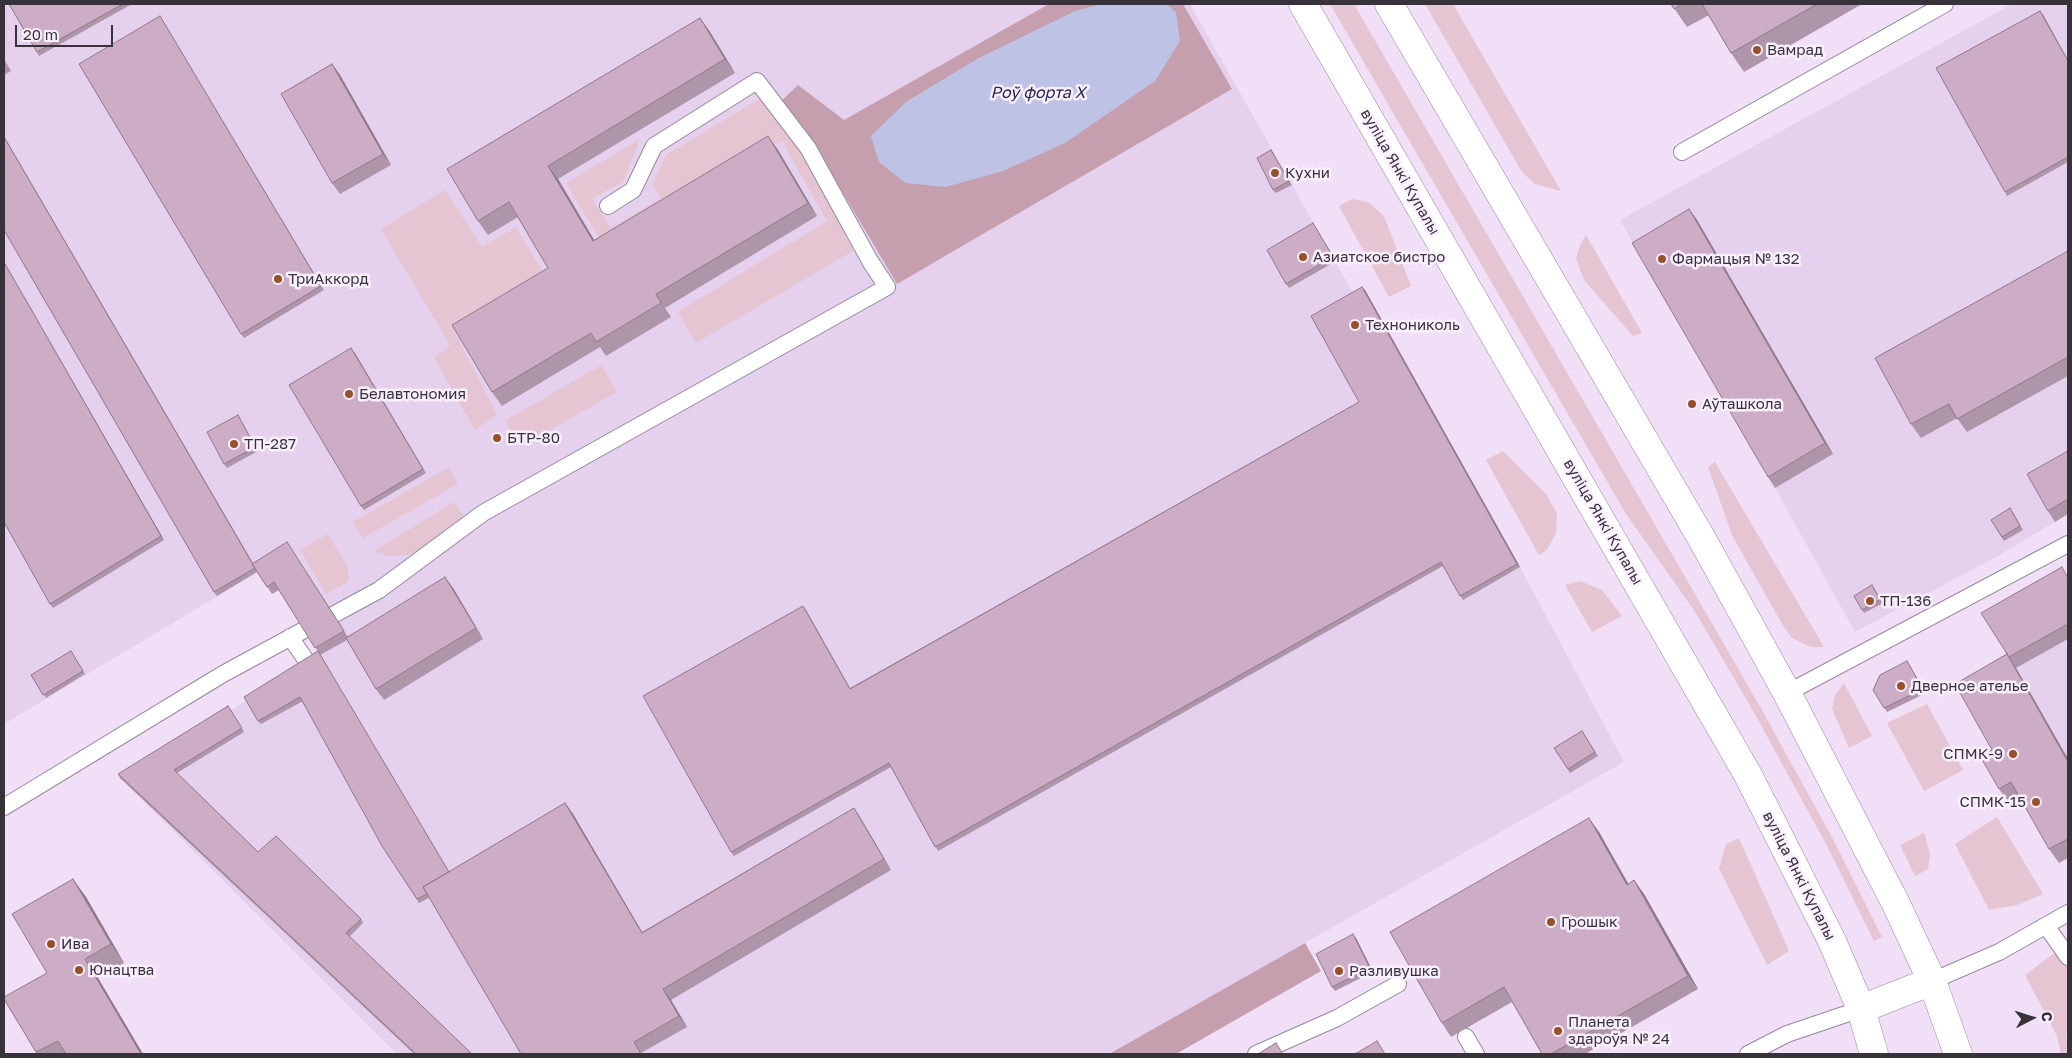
<!DOCTYPE html>
<html>
<head>
<meta charset="utf-8">
<style>
  body { margin:0 }
  #map { position:relative; width:2072px; height:1058px; overflow:hidden; background:#f0dff7; font-family:"Golos Text",sans-serif }
  canvas { display:block }
  .frame { position:absolute; inset:0; border:5px solid #38323b; pointer-events:none }
  .north { position:absolute; left:2007px; top:993px; width:50px; height:50px; -webkit-text-stroke:4px #f9effe; paint-order:stroke; rotate:85deg; font-size:14px; font-weight:700; line-height:20px; text-align:center; color:#38323b }
  .north::after { content:''; display:block; margin:auto; width:18px; height:22px; background:#38323b; clip-path:polygon(50% 0,100% 100%,50% 72%,0 100%) }
  .scale { position:absolute; left:15px; top:25px; width:98px; height:22px; box-sizing:border-box; border:2px solid #38323b; border-top:0; padding-left:6px; font-size:15px; line-height:18px; white-space:nowrap; color:#38323b; -webkit-text-stroke:4px #f9effe; paint-order:stroke }
</style>
</head>
<body>
<div id="map">
<canvas width="2072" height="1058"></canvas>
<div class="frame"></div>
<div class="north">С</div>
<div class="scale">20 m</div>
</div>
<script>
const context = document.querySelector('canvas').getContext('2d');
context.lineJoin = 'round';
function paint(path, color) {
  context.fillStyle = color;
  context.fill(path, 'evenodd');
}
function shape(rows) {
  const path = new Path2D();
  for (const r of rows) {
    path.moveTo(r[0], r[1]);
    for (let i = 2; i < r.length; i += 2) path.lineTo(r[i], r[i + 1]);
  }
  return path;
}
function trace(path, color, width, dash) {
  context.strokeStyle = color;
  context.lineWidth = width;
  context.lineCap = dash ? 'butt' : 'round';
  context.setLineDash(dash || []);
  context.stroke(path);
}
function label(font, color, halo, rows, align = 'center') {
  context.font = font + ' "Golos Text",sans-serif';
  context.lineWidth = 5;
  context.setLineDash([]);
  context.textBaseline = 'middle';
  context.strokeStyle = halo;
  context.fillStyle = color;
  for (const [text, x, y, turn = 0] of rows) {
    context.save();
    context.translate(x, y);
    context.rotate((+turn || 0) * Math.PI / 180);
    context.textAlign = isNaN(turn) ? turn : align;
    if (halo) context.strokeText(text, 0, 0);
    context.fillText(text, 0, 0);
    context.restore();
  }
}
paint(shape([
  [4,4,1190,4,1348,284,1520,567,1624,762,1109,1054,397,1054,120,778,320,655,279,590,272,594,258,572,4,724],
  [2012,4,2068,4,2068,514,1996,557,1855,632,1775,488,1620,220],
  [2068,579,2068,759,2016,668]
]), '#e5d1ee');
paint(shape([
  [1330,4,1354,4,1762,710,1834,841,1882,937,1874,941,1826,844,1752,709,1694,610,1626,514],
  [1425,4,1453,4,1561,191,1535,184,1522,172],
  [761,98,805,152,853,251,696,343,678,312,827,221,782,141,605,248,566,183,640,139,624,181,592,199,611,228,661,198,653,184,666,155],
  [445,190,482,247,516,227,547,279,455,333,497,415,475,430,434,358,450,345,381,229],
  [1352,199,1368,202,1384,216,1411,286,1389,297,1339,206],
  [1586,235,1642,333,1633,336,1584,280,1576,259,1580,245],
  [601,365,617,392,520,447,505,421],
  [1503,451,1546,494,1557,514,1556,533,1547,550,1539,555,1486,460],
  [1715,462,1824,647,1811,647,1792,638,1782,624,1732,535,1708,467],
  [449,467,458,484,363,538,353,522],
  [454,502,465,518,420,551,407,555,388,556,374,551],
  [328,534,348,568,349,581,326,594,300,550],
  [1580,581,1602,590,1622,616,1592,632,1565,585],
  [1844,683,1872,736,1849,748,1832,709,1835,695],
  [1927,704,1963,770,1924,791,1887,723],
  [1997,817,2043,894,2017,905,1989,910,1955,844],
  [1924,833,1930,853,1928,869,1915,876,1900,845],
  [1739,838,1789,951,1767,965,1719,868,1726,844],
  [2068,943,2068,1033,2066,1035,2068,1054,2061,1054,2057,1036,2025,975]
]), '#e4c5d1');
paint(shape([
  [1049,4,1102,4,1073,12,1176,13,1166,4,1183,4,1232,89,897,284,811,139,782,100,798,85,844,120],
  [1305,943,1321,971,1176,1054,1109,1054]
]), '#c59fae');
paint(shape([
  [1102,4,1166,4,1176,12,1180,41,1155,81,1065,143,1003,171,946,187,905,183,879,162,871,136,906,102,977,59,1073,12]
]), '#bec3e5');
const lane = shape([
  [1682,152,1945,4],
  [333,615,379,590,483,513,887,287,870,261,808,148,757,81,654,146,633,190,608,206],
  [290,637,308,663],
  [1787,693,2068,544],
  [4,807,223,674,304,630],
  [2047,927,2068,957],
  [1932,981,1999,952,2068,913],
  [1466,1037,1476,1054],
  [1256,1054,1337,1018,1398,984],
  [1748,1054,1787,1034,1861,1009]
]);
const primary = shape([
  [1303,4,1748,775,1832,941,1861,1009,1874,1054],
  [1389,4,1702,539,1787,693,1896,904,1932,981,1958,1054],
  [1861,1009,1932,981]
]);
trace(lane, '#97879d', 18);
trace(primary, '#97879d', 29);
trace(lane, '#fff', 16);
trace(primary, '#fff', 28);
paint(shape([
  [9,4,132,4,39,56],
  [1671,4,1862,4,1744,72,1731,53,1709,15,1687,27],
  [2043,14,2068,60,2068,162,2007,196,2005,192],
  [160,16,324,290,244,338,241,334],
  [700,18,710,32,735,73,558,179,594,240,778,150,817,216,665,308,671,317,606,356,600,347,502,406,492,392,548,268,518,217,488,235,478,221],
  [4,59,11,71,4,75],
  [332,64,340,75,391,165,340,194,332,183],
  [4,136,253,563,287,542,348,637,453,588,483,639,384,700,376,689,347,640,320,655,449,872,565,803,573,814,642,932,854,808,861,819,891,870,671,1000,687,1027,641,1053,429,898,419,903,382,846,303,701,261,724,258,721,318,651,279,590,272,594,257,572,217,596,214,592,4,230],
  [1271,150,1292,185,1276,193,1273,190],
  [1689,209,1697,220,1833,454,1775,488,1768,477],
  [1313,223,1336,261,1289,288,1286,284],
  [2068,251,2068,376,1967,432,1957,418,1921,438,1911,424],
  [4,262,164,540,53,608,50,604],
  [1365,290,1520,567,1463,600,1443,566,938,851,891,767,734,856,731,852,803,606,850,688,1359,402],
  [354,351,426,473,364,510,361,506],
  [238,415,258,451,227,468,224,464],
  [2068,451,2068,514,2055,522,2048,511],
  [2013,512,2023,530,2004,541,1991,520],
  [2068,576,2068,639,2016,668,2068,759,2068,858,2059,863,2049,849,2019,796,2009,802,1999,789,1992,750,2009,657],
  [1872,585,1883,603,1864,613,1862,610],
  [71,651,85,674,46,698,31,675],
  [1907,661,1926,693,1887,712,1873,690],
  [231,710,244,732,177,773,258,852,361,919,363,923,349,937,472,1054,414,1054,120,778,118,774],
  [1582,731,1598,756,1570,773,1554,748],
  [1599,832,1628,884,1634,880,1644,894,1698,989,1585,1054,1542,1054,1512,1002,1451,1037,1442,1023],
  [73,879,86,897,124,963,98,978,143,1054,37,1054,4,999,47,973],
  [1356,938,1373,972,1335,991,1332,987]
]), '#af95a9');
paint(shape([
  [700,18,710,32,735,73,725,59],
  [332,64,340,75,391,165,383,154],
  [768,136,778,150,817,216,808,203],
  [548,166,558,179,603,255,593,241],
  [1689,209,1697,220,1833,454,1825,443],
  [4,262,164,540,161,536],
  [1362,287,1365,290,1520,567,1517,564],
  [445,577,453,588,483,639,476,628],
  [803,606,806,610,852,692,850,689],
  [2007,654,2016,668,2068,759,2068,762],
  [565,803,573,814,649,944,642,933],
  [854,808,861,819,891,870,884,859],
  [1589,818,1599,832,1637,899,1627,885],
  [73,879,86,897,124,963,111,944],
  [1634,880,1644,894,1698,989,1688,976],
  [1353,934,1356,938,1373,972,1370,968],
  [85,959,98,978,143,1054,141,1054],
  [663,989,671,1000,687,1027,679,1016]
]), '#8f798a');
const building = shape([
  [9,4,123,4,37,52,9,4],
  [1671,4,1683,4,1674,9,1671,4],
  [1702,4,1817,4,1731,53,1702,4],
  [2040,11,2068,61,2068,157,2005,192,1936,68,2040,11],
  [160,16,321,286,241,334,79,64,160,16],
  [700,18,725,59,548,166,593,241,768,136,808,203,656,294,661,303,596,342,591,333,492,392,452,325,548,268,509,202,478,221,447,169,700,18],
  [332,64,383,154,332,183,281,94,332,64],
  [4,137,255,568,214,592,4,230,4,137],
  [1271,150,1289,181,1273,190,1257,158,1271,150],
  [1689,209,1825,443,1768,477,1632,243,1689,209],
  [1313,223,1333,257,1286,284,1267,250,1313,223],
  [2068,251,2068,357,1957,419,1949,404,1911,424,1875,358,2068,251],
  [4,262,161,536,50,604,4,522,4,262],
  [1362,287,1517,564,1460,596,1441,562,935,847,889,763,731,852,643,696,803,606,850,689,1359,402,1311,316,1362,287],
  [351,348,423,469,361,506,289,385,351,348],
  [238,415,255,447,224,464,207,432,238,415],
  [2068,451,2068,499,2048,511,2027,474,2068,451],
  [2010,508,2020,526,2002,537,1991,520,2010,508],
  [287,542,344,631,315,648,274,582,267,587,252,564,287,542],
  [2062,567,2068,578,2068,624,2009,657,1981,613,2062,567],
  [445,577,476,628,376,689,346,638,445,577],
  [1872,585,1880,599,1862,610,1854,596,1872,585],
  [71,651,83,671,43,695,31,675,71,651],
  [318,651,449,872,423,887,427,894,417,899,382,846,300,697,258,721,244,697,318,651],
  [2007,654,2068,762,2068,839,2049,849,2011,782,1999,789,1980,756,1992,750,1955,684,2007,654],
  [1907,661,1923,689,1884,708,1873,690,1880,675,1907,661],
  [228,706,242,728,174,770,258,852,276,836,361,919,346,933,472,1054,416,1054,118,774,228,706],
  [1582,731,1595,752,1568,769,1554,748,1582,731],
  [565,803,642,933,854,808,884,859,663,989,679,1016,634,1042,641,1054,521,1054,423,887,565,803],
  [1589,818,1627,885,1634,880,1688,976,1551,1054,1542,1054,1504,987,1442,1023,1390,932,1589,818],
  [73,879,111,944,85,959,141,1054,66,1054,58,1041,36,1052,4,999,4,997,47,973,12,914,73,879],
  [1353,934,1370,968,1332,987,1316,954,1353,934],
  [1377,1041,1385,1054,1355,1054,1377,1041],
  [1276,1043,1283,1054,1258,1054,1276,1043]
]);
paint(building, '#ccadc5');
trace(building, '#8f798a', 1);
for (const [x, y, r, color] of [
  [1757,50,5,"#97502a"],
  [1275,173,5,"#97502a"],
  [1303,257,5,"#97502a"],
  [1662,259,5,"#97502a"],
  [278,279,5,"#97502a"],
  [1355,325,5,"#97502a"],
  [349,394,5,"#97502a"],
  [1692,404,5,"#97502a"],
  [497,438,5,"#97502a"],
  [234,444,5,"#97502a"],
  [1870,601,5,"#97502a"],
  [1901,686,5,"#97502a"],
  [2013,754,5,"#97502a"],
  [2036,802,5,"#97502a"],
  [1551,922,5,"#97502a"],
  [51,944,5,"#97502a"],
  [79,970,5,"#97502a"],
  [1339,971,5,"#97502a"],
  [1558,1031,5,"#97502a"]
]) {
  const dot = new Path2D();
  dot.arc(x, y, r, 0, 2 * Math.PI);
  context.fillStyle = color;
  context.fill(dot);
  trace(dot, '#f9effe', 2);
}
label('15px', '#38323b', '#f9effe', [
  ["Вамрад",1767,50],
  ["Кухни",1285,173],
  ["Азиатское бистро",1313,257],
  ["Фармацыя № 132",1672,259],
  ["ТриАккорд",288,279],
  ["Технониколь",1365,325],
  ["Белавтономия",359,394],
  ["Аўташкола",1702,404],
  ["БТР-80",507,438],
  ["ТП-287",244,444],
  ["ТП-136",1880,601],
  ["Дверное ателье",1911,686],
  ["СПМК-9",2003,754,"right"],
  ["СПМК-15",2026,802,"right"],
  ["Грошык",1561,922],
  ["Ива",61,944],
  ["Юнацтва",89,970],
  ["Разливушка",1349,971],
  ["Планета",1568,1022],
  ["здароўя № 24",1568,1039]
], 'left');
label('15px', '#38323b', '#f9effe', [
  ["вуліца Янкі Купалы",1400,172,60],
  ["вуліца Янкі Купалы",1603,522,60],
  ["вуліца Янкі Купалы",1799,876,63]
]);
label('italic 16px', '#262753', '#f9effe', [
  ["Роў форта X",1038,93]
]);
</script>
</body>
</html>
